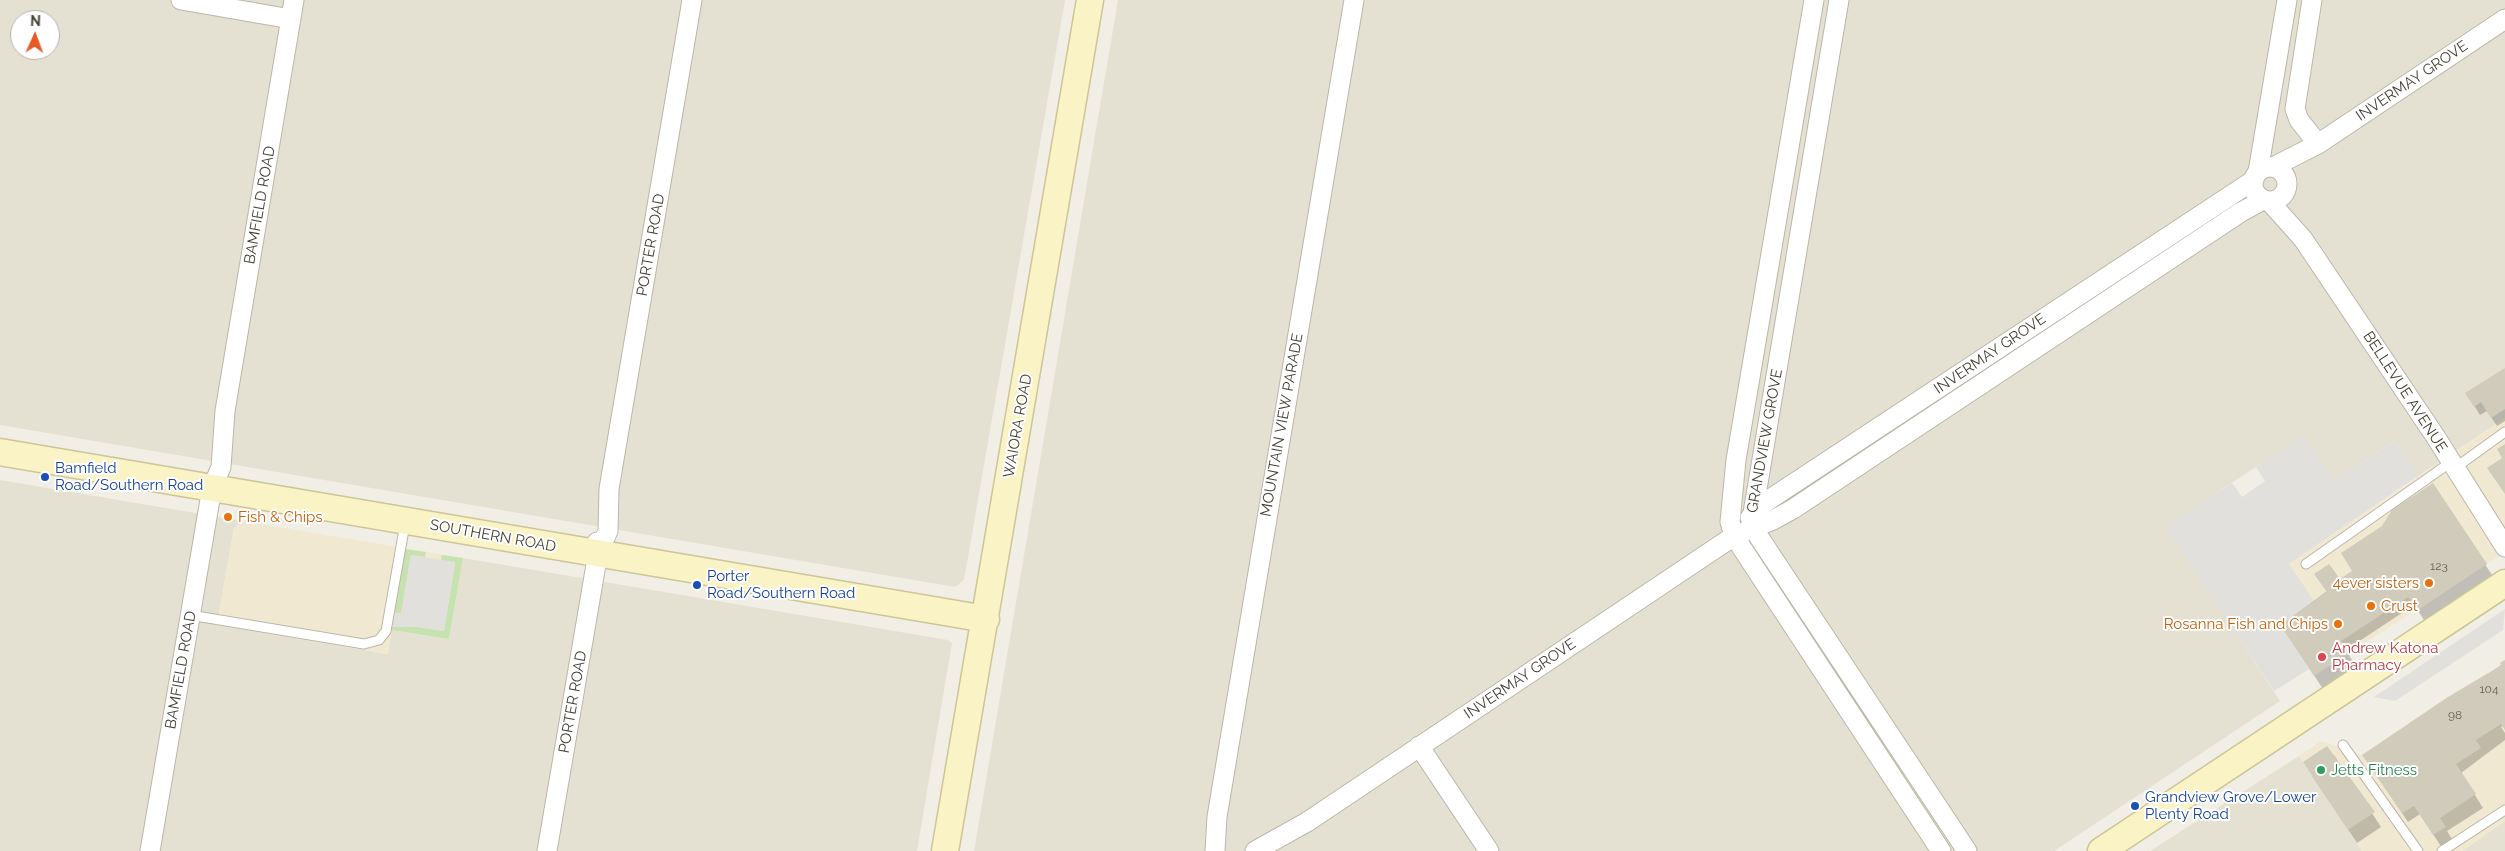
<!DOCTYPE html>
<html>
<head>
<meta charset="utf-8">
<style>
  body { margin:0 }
  #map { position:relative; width:2505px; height:851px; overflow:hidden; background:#f1eee5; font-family:Raleway,sans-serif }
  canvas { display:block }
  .north { position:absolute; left:10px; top:10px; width:50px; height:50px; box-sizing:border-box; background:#fff; border:1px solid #b3b2ae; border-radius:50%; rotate:2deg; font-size:14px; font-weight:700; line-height:20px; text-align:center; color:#423f35 }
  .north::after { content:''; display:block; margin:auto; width:18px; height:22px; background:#e75a25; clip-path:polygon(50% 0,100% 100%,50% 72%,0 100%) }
</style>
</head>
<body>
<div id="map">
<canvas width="2505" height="851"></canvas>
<div class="north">N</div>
</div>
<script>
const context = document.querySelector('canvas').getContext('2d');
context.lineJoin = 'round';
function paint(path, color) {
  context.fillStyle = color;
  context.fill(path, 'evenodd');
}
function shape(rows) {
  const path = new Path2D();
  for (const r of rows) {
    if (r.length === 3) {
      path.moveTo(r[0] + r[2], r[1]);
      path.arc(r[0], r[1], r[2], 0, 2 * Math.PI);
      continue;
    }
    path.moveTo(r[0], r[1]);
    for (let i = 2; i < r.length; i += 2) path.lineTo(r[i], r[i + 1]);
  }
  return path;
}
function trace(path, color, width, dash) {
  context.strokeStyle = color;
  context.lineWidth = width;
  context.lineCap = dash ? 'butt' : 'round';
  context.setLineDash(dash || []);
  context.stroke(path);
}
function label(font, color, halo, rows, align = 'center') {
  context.font = font + ' Raleway,sans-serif';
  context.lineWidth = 4;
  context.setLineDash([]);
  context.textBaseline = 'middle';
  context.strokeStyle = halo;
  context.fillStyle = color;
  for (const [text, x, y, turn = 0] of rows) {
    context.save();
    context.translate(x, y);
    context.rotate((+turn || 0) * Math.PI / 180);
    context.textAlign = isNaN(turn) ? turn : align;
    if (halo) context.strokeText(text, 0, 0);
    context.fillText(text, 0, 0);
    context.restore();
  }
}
paint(shape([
  [0,0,1065,0,964,580,955,587,0,425],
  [20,20,50,20,50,50,20,50],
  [1118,0,2505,0,2505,418,2418,476,2395,441,2333,481,2303,436,2166,526,2280,701,2054,851,974,851],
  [0,480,243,521,234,528,217,625,387,654,391,630,449,639,463,558,948,640,952,643,917,851,0,851],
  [2299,756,2362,851,2150,851],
  [2505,821,2505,851,2462,851]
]), '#e4e1d3');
paint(shape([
  [2505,418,2505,552,2314,676,2280,625,2315,602,2289,564],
  [243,521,463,558,449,639,392,630,388,654,217,625,234,528],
  [2505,660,2505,821,2462,851,2362,851,2299,756,2321,741,2362,755,2448,697,2501,665,2500,663]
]), '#f1e8d1');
paint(shape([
  [405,549,426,552,425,557,411,555,401,614,394,613],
  [442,555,463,558,449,639,391,630,392,627,417,627,444,631,455,563,441,560]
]), '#c6e2b0');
paint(shape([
  [2303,435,2333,481,2395,441,2418,476,2289,564,2315,602,2280,625,2309,669,2274,691,2165,526,2232,483,2242,497,2265,481,2256,467],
  [411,555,455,562,444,631,417,627,392,627,394,613,401,613],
  [2505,609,2503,630,2395,701,2374,697]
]), '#e2e0dc');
paint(shape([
  [2505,370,2505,421,2497,426,2487,411,2480,415,2467,394],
  [2432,484,2494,578,2426,623,2414,605,2346,650,2356,667,2323,689,2281,625,2353,572,2383,527],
  [2505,662,2505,729,2503,726,2501,727,2505,733,2505,740,2461,773,2483,808,2447,831,2453,841,2442,848,2420,814,2408,822,2369,764],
  [2334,755,2381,827,2357,843,2312,776]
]), '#0003');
paint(shape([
  [2505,368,2505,409,2491,418,2481,402,2474,407,2465,393],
  [2505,444,2505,494,2487,468,2502,458,2497,449],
  [2433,483,2487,564,2418,610,2408,597,2341,641,2349,653,2314,676,2280,625,2327,592,2314,574,2329,564,2340,579,2352,571,2341,553,2382,526,2392,510],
  [2505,660,2505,730,2501,724,2476,740,2481,748,2456,764,2476,794,2440,818,2446,827,2433,835,2414,806,2402,813,2362,755,2448,697,2502,665,2500,663],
  [2327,746,2375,812,2348,830,2303,762]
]), '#d1cbbb');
const service = shape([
  [2455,468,2505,432],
  [2306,564,2451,462],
  [190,615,364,644,379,640,386,631,405,524],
  [2343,745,2418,851],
  [2442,851,2505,810]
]);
const minor = shape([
  [181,0,291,19],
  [1814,0,1736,460,1730,522,1734,536,1941,851],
  [1839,0,1751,525,1967,851],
  [2312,0,2295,109,2299,120,2318,144],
  [2270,184,17],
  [2273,167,2318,144,2505,19],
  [2258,172,2287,0],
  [2269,201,2303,239,2437,439,2505,547],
  [1750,518,1761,505,2254,180],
  [598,553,608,531,609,489,692,0],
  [1419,746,1489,851],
  [150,851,212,488,221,467,225,411,294,0],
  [547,851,598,553,597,542],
  [1215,851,1217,817,1354,0],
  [1255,851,1307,822,1734,536,1773,520,1793,509,2241,212,2263,200]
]);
const secondary = shape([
  [0,452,986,619],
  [945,851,1090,0],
  [2101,851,2505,583]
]);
trace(service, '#bbb7a8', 11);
trace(minor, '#bbb7a8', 21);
trace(secondary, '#cdc597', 29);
trace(service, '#fff', 9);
trace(minor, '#fff', 19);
trace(secondary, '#faf3c6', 26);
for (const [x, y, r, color] of [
  [45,477,5,"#1a4fb4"],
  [228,517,5,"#e8710a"],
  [2429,583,5,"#e8710a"],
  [697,585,5,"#1a4fb4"],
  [2371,606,5,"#e8710a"],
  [2338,624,5,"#e8710a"],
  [2322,657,5,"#e0444e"],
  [2321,770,5,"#2e9e5b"],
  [2135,806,5,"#1a4fb4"]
]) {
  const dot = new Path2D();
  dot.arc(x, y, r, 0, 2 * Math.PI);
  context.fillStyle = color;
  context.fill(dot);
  trace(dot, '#fff', 2);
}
label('12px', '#666256', null, [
  ["123",2439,566],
  ["104",2489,689],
  ["98",2455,715]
]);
label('15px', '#423f35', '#fff', [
  ["INVERMAY GROVE",2412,81,-34],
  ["BAMFIELD ROAD",260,205,-80],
  ["PORTER ROAD",651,245,-80],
  ["INVERMAY GROVE",1990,354,-34],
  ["BELLEVUE AVENUE",2405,392,57],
  ["MOUNTAIN VIEW PARADE",1282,425,-80],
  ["WAIORA ROAD",1018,426,-80],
  ["GRANDVIEW GROVE",1765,441,-80],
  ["SOUTHERN ROAD",493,536,10],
  ["BAMFIELD ROAD",181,670,-80],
  ["INVERMAY GROVE",1520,679,-34],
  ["PORTER ROAD",573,702,-80]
]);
label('15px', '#164399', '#fff', [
  ["Bamfield",55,468],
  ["Road/Southern Road",55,485],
  ["Porter",707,576],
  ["Road/Southern Road",707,593],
  ["Grandview Grove/Lower",2145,797],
  ["Plenty Road",2145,814]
], 'left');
label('15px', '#c56008', '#fff', [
  ["Fish & Chips",238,517],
  ["4ever sisters",2419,583,"right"],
  ["Crust",2381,606],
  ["Rosanna Fish and Chips",2328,624,"right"]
], 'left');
label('15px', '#be3a42', '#fff', [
  ["Andrew Katona",2332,648],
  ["Pharmacy",2332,665]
], 'left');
label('15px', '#27864d', '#fff', [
  ["Jetts Fitness",2331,770]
], 'left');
</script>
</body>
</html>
